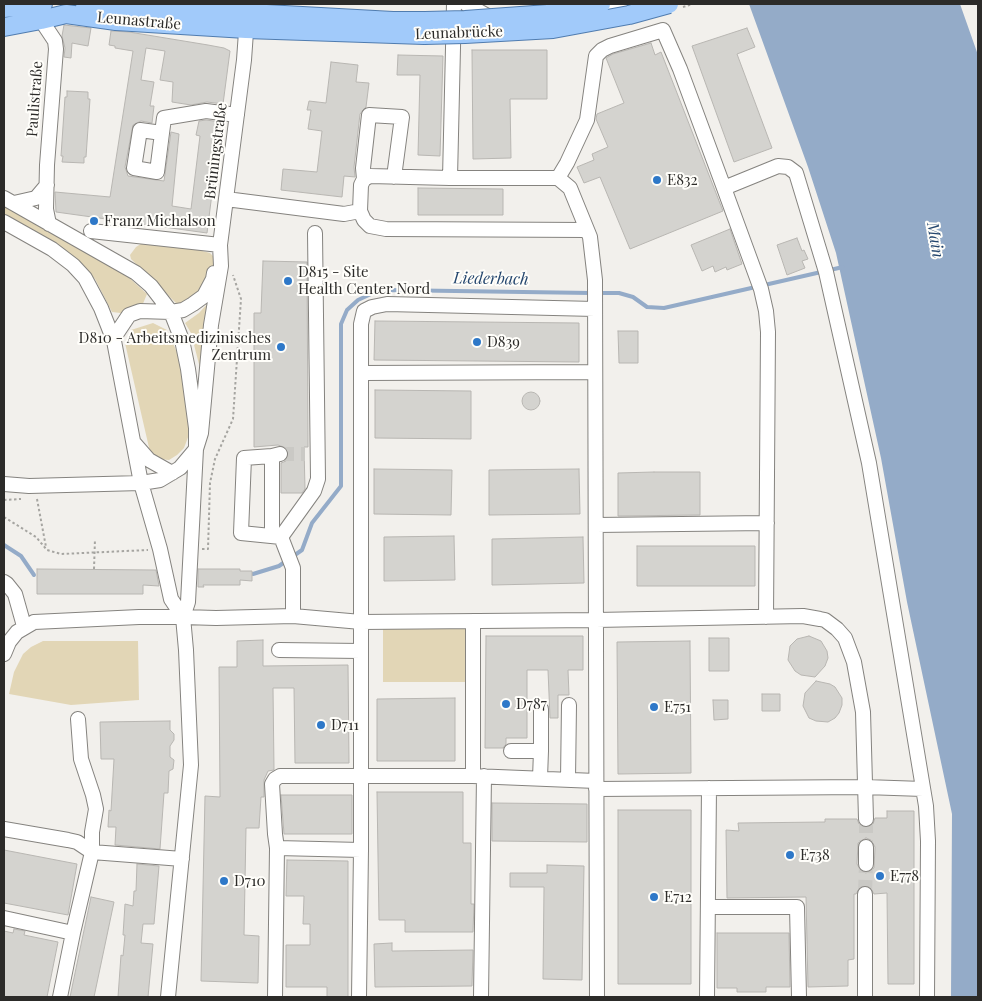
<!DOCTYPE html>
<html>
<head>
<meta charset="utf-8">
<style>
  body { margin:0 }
  #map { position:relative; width:982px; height:1001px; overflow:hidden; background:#f2f0ec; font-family:"Playfair Display",serif }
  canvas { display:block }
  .frame { position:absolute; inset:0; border:5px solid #2c2b29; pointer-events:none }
</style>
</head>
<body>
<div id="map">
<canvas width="982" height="1001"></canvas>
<div class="frame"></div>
</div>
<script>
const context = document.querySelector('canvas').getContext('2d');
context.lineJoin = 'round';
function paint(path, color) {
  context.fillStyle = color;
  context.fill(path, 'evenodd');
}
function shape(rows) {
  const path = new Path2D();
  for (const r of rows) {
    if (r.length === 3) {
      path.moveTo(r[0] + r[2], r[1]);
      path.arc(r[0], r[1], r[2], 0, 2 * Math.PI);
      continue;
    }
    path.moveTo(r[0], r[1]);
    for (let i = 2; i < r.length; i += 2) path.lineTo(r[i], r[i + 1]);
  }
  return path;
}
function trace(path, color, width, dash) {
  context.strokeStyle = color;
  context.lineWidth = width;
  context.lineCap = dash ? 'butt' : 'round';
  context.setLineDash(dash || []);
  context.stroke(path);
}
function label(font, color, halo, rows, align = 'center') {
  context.font = font + ' "Playfair Display",serif';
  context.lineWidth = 4;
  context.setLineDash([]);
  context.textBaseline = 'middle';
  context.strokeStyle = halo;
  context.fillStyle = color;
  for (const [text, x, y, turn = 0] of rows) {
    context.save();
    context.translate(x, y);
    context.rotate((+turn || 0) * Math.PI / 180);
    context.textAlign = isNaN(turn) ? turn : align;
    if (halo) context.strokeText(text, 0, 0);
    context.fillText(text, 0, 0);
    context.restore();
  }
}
paint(shape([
  [4,205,125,274,147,294,142,306,129,314,112,312,95,279,64,249,4,215],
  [144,242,195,249,210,253,215,258,213,272,202,293,192,300,177,304,131,259,130,255,136,247],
  [209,302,202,376,191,333,185,323,199,313],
  [153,323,167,330,180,359,187,405,190,432,184,448,177,455,169,460,158,459,150,452,125,343,131,330],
  [383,626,465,626,465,682,383,682],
  [43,641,138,641,139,700,71,705,9,694,14,672,23,654,31,647]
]), '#e2d6b6');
paint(shape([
  [749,4,960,4,978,55,978,997,951,997,952,814,907,602,881,458,836,253,808,167]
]), '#94abc8');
trace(shape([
  [598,293,619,293,633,297,647,307,664,308,843,267],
  [4,545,21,556,34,575],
  [292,557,302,550,312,523,341,486,341,324,347,310,358,300,371,294,388,290,591,293],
  [253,574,279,566,286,561]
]), '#94abc8', 4);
const building = shape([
  [64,25,91,28,88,46,72,43,71,58,64,57,65,48,62,36,64,25],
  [747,28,755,47,737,54,772,148,734,162,692,46,747,28],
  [111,31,129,32,208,45,224,48,230,51,223,104,207,102,191,105,172,102,173,82,160,80,165,51,146,48,141,80,154,82,150,106,154,106,152,123,141,121,133,125,125,167,128,176,164,181,171,132,179,134,172,206,191,209,200,136,196,135,199,121,206,120,221,122,207,233,56,212,55,192,110,197,133,51,115,48,115,46,109,45,111,31],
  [651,43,655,55,661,52,723,211,630,249,600,177,584,183,577,167,594,160,592,154,608,147,596,119,597,114,624,103,606,58,613,54,651,43],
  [472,50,547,50,547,99,510,99,511,158,473,159,472,50],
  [398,55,443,56,440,156,418,155,420,75,397,75,398,55],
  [331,62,358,65,356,82,369,83,366,107,360,114,354,167,355,177,344,176,342,197,281,190,283,169,317,172,322,131,308,129,311,110,307,110,309,101,326,103,331,62],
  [67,91,88,92,88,99,90,99,86,157,84,157,84,163,62,162,63,156,61,156,65,97,67,97,67,91],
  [418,188,503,189,503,215,418,215,418,188],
  [730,229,742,264,727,270,726,267,715,272,713,266,702,271,691,245,730,229],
  [797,238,802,251,804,250,808,259,802,261,805,268,787,275,777,245,797,238],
  [263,261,307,262,308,447,304,447,305,489,302,493,281,493,281,463,286,461,288,456,286,448,278,445,254,447,254,313,261,313,263,261],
  [375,321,579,323,579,362,374,360,375,321],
  [618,331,638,331,638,363,619,363,618,331],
  [375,390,471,391,471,439,375,438,375,390],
  [531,401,9],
  [374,469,452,470,451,515,374,514,374,469],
  [579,469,580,514,489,515,489,470,579,469],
  [654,472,700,472,700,515,618,516,618,473,654,472],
  [454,536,455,580,384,581,384,537,454,536],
  [583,537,584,583,492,585,492,539,583,537],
  [637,546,755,546,755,586,637,586,637,546],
  [37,569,156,570,159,586,143,585,143,594,37,594,37,569],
  [198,569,240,569,240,571,252,571,252,581,240,580,240,585,203,585,204,587,198,587,198,569],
  [486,636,583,636,583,670,568,670,569,695,558,695,558,718,550,718,548,670,527,670,527,738,506,738,506,744,503,748,485,748,486,636],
  [809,636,821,641,827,651,828,658,825,666,815,677,801,675,795,671,788,660,790,646,797,639,809,636],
  [709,638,729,638,729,671,709,671,709,638],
  [263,640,263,666,348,665,349,763,295,763,294,688,273,688,274,770,268,771,264,780,264,797,261,797,259,828,246,828,244,935,259,936,258,983,201,981,205,796,220,797,219,667,237,667,237,641,263,640],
  [690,641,691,773,618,774,617,642,690,641],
  [816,681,830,684,835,687,842,698,842,705,839,713,835,718,828,722,816,721,809,718,803,706,805,693,816,681],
  [762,694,780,694,780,711,762,711,762,694],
  [455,698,455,761,377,761,377,699,455,698],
  [713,700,728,700,728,719,714,720,713,700],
  [170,721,170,730,174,734,174,740,170,746,170,757,174,760,173,769,169,771,168,793,164,793,160,849,115,845,116,827,108,827,109,810,111,811,114,759,101,759,100,722,170,721],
  [377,792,463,792,463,843,471,843,471,904,474,904,473,932,405,932,405,920,379,920,377,792],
  [281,795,352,795,352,834,284,834,281,795],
  [492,803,587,804,587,842,492,841,492,803],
  [618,810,691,810,691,984,618,984,618,810],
  [887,811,914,811,914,984,888,984,887,893,874,894,870,887,865,885,860,887,856,894,854,894,854,959,848,960,848,986,808,987,806,897,727,898,726,830,739,831,738,823,825,822,825,819,857,819,859,824,867,828,873,824,875,818,887,818,887,811],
  [866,838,871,840,875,847,874,868,866,873,861,871,857,864,858,843,866,838],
  [4,850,77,864,68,915,4,903,4,850],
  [287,860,348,861,348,997,327,997,327,987,286,987,286,945,310,945,310,924,303,924,304,896,286,896,287,860],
  [137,864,159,866,154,924,143,924,141,943,153,944,148,997,118,997,121,955,123,956,125,935,123,935,125,904,133,906,134,891,136,891,137,864],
  [547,865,584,866,582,980,543,979,544,887,510,887,510,873,547,873,547,865],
  [91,897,114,902,94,997,70,997,91,897],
  [14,929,25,931,24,935,58,942,47,997,4,997,4,931,13,933,14,929],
  [717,933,789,933,790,987,766,987,766,992,737,992,737,988,717,988,717,933],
  [392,943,392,951,473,950,472,986,375,987,374,944,392,943]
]);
paint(building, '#d4d3cf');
trace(building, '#b8b6b2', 1);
trace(shape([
  [280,454,305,454],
  [866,819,866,847],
  [865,894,866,864]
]), '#cac9c5', 14, [14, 7]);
const minor = shape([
  [466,4,493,19],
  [591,14,627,4],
  [41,20,55,41,56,49,47,165,46,209,49,224],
  [162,133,140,130,134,168,157,172,162,133,164,118,206,111,237,115],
  [450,178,454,4],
  [558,178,567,163,587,120,596,56,602,50,610,46,663,30,680,69,724,188,761,289,766,311,768,332,766,617],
  [364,179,363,168,369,115,402,117,394,177],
  [724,188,778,166,788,167,796,173,826,272,869,463,926,806,928,841,927,997],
  [4,198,136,273,151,286,171,312,182,340,188,369,196,428,196,449,188,602,183,617,186,650,191,765,168,997],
  [226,199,344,214,360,211,361,185,364,179,370,176,450,178,558,178,570,188,590,237,595,280,597,997],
  [14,203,36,198,47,185],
  [360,211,364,220,370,226,386,229,587,230],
  [4,222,52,249,73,265,85,278,101,308,114,341,141,483,160,549,171,599,183,617],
  [91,231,220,245],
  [113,339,129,315,140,311,171,312,183,310,193,304,204,296,213,279,214,273],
  [362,373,595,372],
  [135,444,149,460,172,473],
  [280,454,272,456,244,458,241,533,281,537],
  [4,484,29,486,141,483,160,480,180,468,196,449,201,433,211,325,221,266,220,245,244,60,248,4],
  [596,525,767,523],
  [272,536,272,456],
  [281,537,314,491,318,479,315,233],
  [281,537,293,568,293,616],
  [4,582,7,584,15,594,24,626],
  [473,621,473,776],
  [279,650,361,651],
  [4,654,9,642,17,632,34,622,139,617,183,617,216,618,293,616,361,622,596,620,803,616,820,619,825,620,837,629,845,638,854,662,863,712,866,819],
  [541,709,541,751],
  [511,751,541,751,540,778],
  [568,779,569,705],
  [596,789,865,787,923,789],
  [4,829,68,840,77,842,92,852,92,832,96,809,93,795,81,759,78,719],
  [277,848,275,834,272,784,275,779,280,776,473,776,596,781],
  [361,850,361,324,364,311,372,307,387,304,595,309],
  [866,864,866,847],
  [708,907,797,907,799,997],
  [4,918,73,933],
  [60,997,73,933,92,852,182,859],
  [275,997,277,848,361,850,359,997],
  [481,997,484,776],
  [707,997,709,788],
  [865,997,865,894]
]);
const major = shape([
  [85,4,393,21,425,21],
  [4,8,43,4],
  [4,27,41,20,66,14,116,21,246,29,424,35]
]);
trace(minor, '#85837f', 16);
trace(major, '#507caf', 20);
trace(shape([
  [37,499,46,547],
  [4,500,21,499],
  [4,517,36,537,47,550,61,554,148,550],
  [202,549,208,549,210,483,215,459,233,419,241,299,233,275],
  [94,569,95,539]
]), '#a6a5a1', 2, [2.5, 2.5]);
trace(minor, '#fff', 14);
trace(major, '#a1cafa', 18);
const majorBridge = shape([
  [425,21,465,20,548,14,601,4],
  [424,35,465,34,553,29,629,15,669,4]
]);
trace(majorBridge, '#507caf', 20, []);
trace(shape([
  [683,7,693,4]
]), '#a6a5a1', 2, [2.5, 2.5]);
trace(majorBridge, '#a1cafa', 18);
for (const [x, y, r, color] of [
  [657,180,5,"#2e78c8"],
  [94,221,5,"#2e78c8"],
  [288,281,5,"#2e78c8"],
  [477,342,5,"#2e78c8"],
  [281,347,5,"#2e78c8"],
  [506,704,5,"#2e78c8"],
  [654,707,5,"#2e78c8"],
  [321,725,5,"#2e78c8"],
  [790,855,5,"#2e78c8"],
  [880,876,5,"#2e78c8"],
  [224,881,5,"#2e78c8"],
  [654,897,5,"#2e78c8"]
]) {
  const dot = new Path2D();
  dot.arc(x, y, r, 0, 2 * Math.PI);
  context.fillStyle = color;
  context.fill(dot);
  trace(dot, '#fffefa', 2);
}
label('15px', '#2c2b29', '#fffefa', [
  ["Leunastraße",139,21,5],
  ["Leunabrücke",459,33,-2],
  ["Paulistraße",35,99,-86],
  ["Brüningstraße",216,151,-83]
]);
label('15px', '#2c2b29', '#fffefa', [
  ["E832",667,180],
  ["Franz Michalson",104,221],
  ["D815 - Site",298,272],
  ["Health Center Nord",298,289],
  ["D810 - Arbeitsmedizinisches",271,338,"right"],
  ["Zentrum",271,355,"right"],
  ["D839",487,342],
  ["D787",516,704],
  ["E751",664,707],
  ["D711",331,725],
  ["E738",800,855],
  ["E778",890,876],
  ["D710",234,881],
  ["E712",664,897]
], 'left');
label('italic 16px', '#24466e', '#fffefa', [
  ["Main",935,240,80],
  ["Liederbach",491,279,1]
]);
</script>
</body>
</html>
